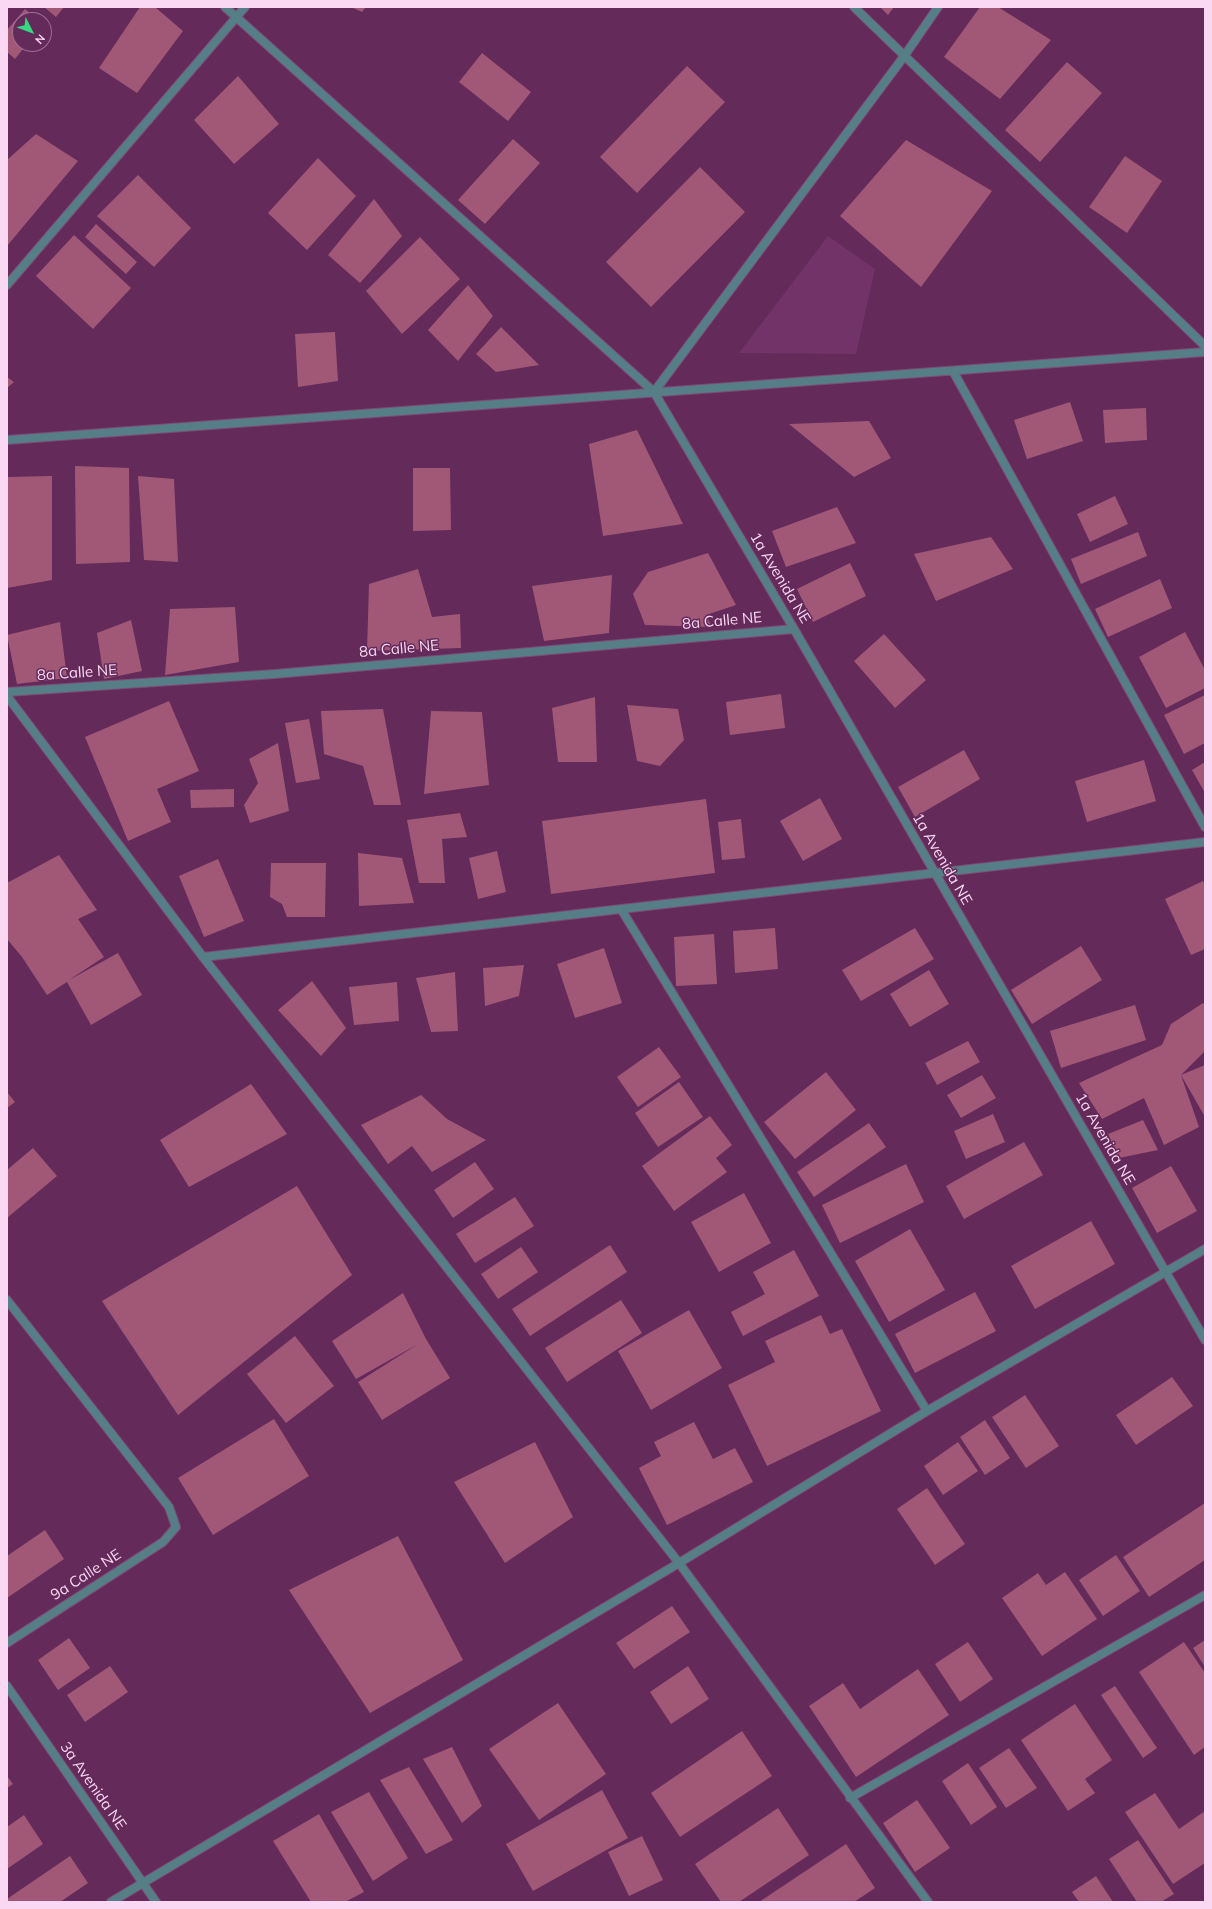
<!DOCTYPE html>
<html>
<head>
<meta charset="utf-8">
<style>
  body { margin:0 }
  #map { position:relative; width:1212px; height:1909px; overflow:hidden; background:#632a5a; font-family:Mulish,sans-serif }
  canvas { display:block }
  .frame { position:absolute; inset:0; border:8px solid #fad7f2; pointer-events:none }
  .north { position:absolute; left:12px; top:12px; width:40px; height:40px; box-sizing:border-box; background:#632a5a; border:1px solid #9f6f97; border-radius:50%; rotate:132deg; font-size:11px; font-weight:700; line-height:16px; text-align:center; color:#fad7f2 }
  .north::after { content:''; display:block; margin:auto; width:14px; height:18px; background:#36d881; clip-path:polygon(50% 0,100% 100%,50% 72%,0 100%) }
</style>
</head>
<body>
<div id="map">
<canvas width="1212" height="1909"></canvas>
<div class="frame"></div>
<div class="north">N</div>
</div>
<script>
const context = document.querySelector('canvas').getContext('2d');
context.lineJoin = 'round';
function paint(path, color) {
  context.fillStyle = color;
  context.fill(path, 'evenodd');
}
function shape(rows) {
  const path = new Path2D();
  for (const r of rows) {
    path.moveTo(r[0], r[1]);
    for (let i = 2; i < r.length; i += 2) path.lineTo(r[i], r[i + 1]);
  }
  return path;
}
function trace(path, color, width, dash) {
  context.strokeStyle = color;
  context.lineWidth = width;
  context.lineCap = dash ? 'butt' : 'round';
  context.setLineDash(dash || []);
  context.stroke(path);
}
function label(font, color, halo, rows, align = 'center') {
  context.font = font + ' Mulish,sans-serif';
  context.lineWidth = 3;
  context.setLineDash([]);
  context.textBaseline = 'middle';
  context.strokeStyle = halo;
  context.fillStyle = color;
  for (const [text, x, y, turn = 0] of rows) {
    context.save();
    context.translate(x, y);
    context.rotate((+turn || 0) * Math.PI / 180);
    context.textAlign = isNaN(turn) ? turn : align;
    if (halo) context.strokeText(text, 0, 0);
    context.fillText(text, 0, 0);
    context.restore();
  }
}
paint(shape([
  [828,236,875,269,856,354,739,353]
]), '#723468');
paint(shape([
  [44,7,64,7,56,17],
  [140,7,155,7,183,31,137,93,99,68],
  [351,7,366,7,362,12],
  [880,7,894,7,888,15],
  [980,7,998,7,1051,40,1000,99,944,57],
  [25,9,38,20,20,20,20,44,27,44,15,59,7,52,7,30],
  [482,53,531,92,508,121,459,82],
  [1067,62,1102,93,1040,162,1005,130],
  [687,66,725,102,637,193,600,157],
  [238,76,279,124,234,164,194,120],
  [36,134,78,161,7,246,7,160],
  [513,139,540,163,485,224,458,200],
  [906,140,992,191,921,287,840,216],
  [1125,156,1162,181,1127,233,1089,207],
  [318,158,356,196,307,250,268,213],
  [700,167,745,212,651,307,606,262],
  [138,175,191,228,154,267,97,216],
  [374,199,402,236,360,283,328,255],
  [96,224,137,262,126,274,85,237],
  [74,235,131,288,93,329,36,276],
  [420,237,460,279,402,334,366,291],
  [468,285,493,316,458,361,428,330],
  [501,327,539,365,496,372,476,354],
  [335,332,338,381,298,387,295,334],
  [7,377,14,382,7,388],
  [1070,402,1083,441,1027,459,1014,420],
  [1146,408,1147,440,1105,443,1103,410],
  [869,421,891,458,854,477,789,424],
  [637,430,683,524,603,536,589,444],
  [75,466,129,468,130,562,76,564],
  [413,468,450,468,451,530,413,531],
  [52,476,52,580,7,588,7,477],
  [138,476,174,479,178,562,144,560],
  [1115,496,1128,524,1090,542,1077,514],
  [837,507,856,543,786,567,772,531],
  [1138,532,1147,556,1081,584,1071,559],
  [991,537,1013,569,936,601,914,554],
  [708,553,736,605,706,615,712,627,645,625,633,594,648,572],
  [850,563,866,596,813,622,797,589],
  [418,569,432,617,460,614,461,648,367,651,369,584],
  [612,575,609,633,544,641,532,586],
  [1160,579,1172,608,1108,637,1095,609],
  [235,607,239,662,165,675,170,609],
  [131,620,142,671,104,679,97,633],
  [60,622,67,678,17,684,7,635],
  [1185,632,1205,670,1205,688,1166,708,1139,657],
  [884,634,926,680,895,708,854,661],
  [781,694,785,728,730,735,726,702],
  [1205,695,1205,743,1184,754,1164,715],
  [595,697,597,762,558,762,552,708],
  [169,701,199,771,157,789,171,822,128,841,85,737],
  [627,705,678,709,684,740,660,766,637,761],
  [383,709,401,805,374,805,363,766,324,754,321,711],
  [431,711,482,712,489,785,424,794],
  [309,719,320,779,296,783,285,723],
  [278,743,289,811,250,823,244,805,258,783,249,759],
  [964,750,980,779,915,817,898,787],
  [1144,760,1156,801,1087,822,1075,781],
  [1205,762,1205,793,1192,770],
  [234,789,234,807,191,808,190,790],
  [820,798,842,839,803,861,780,821],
  [706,799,715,873,551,894,542,821],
  [460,813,467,837,442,839,445,883,419,883,407,820],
  [741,819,745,858,722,860,718,822],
  [497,851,506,892,478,899,469,858],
  [358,853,402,858,414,903,359,906],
  [59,855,97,910,78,919,104,957,69,980,118,953,142,995,91,1025,67,982,47,995,22,957,7,939,7,883],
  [218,859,244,921,204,937,179,876],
  [271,863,326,863,325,917,287,917,282,904,270,897],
  [1203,881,1205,885,1205,949,1191,955,1165,899],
  [775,928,778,969,735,973,733,931],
  [915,928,934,959,861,1001,842,970],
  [714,934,717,984,676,986,674,937],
  [1081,946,1102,980,1032,1024,1011,990],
  [604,948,622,1003,575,1018,557,964],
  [524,965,519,996,485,1006,483,968],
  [929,970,949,1004,910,1027,890,994],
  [455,972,458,1031,431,1032,416,978],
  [312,981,346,1028,321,1056,278,1010],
  [397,982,399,1021,354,1025,349,987],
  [1203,1003,1205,1005,1205,1051,1181,1075,1205,1065,1205,1117,1181,1075,1199,1127,1164,1145,1144,1098,1102,1119,1079,1083,1162,1045,1171,1024],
  [1135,1005,1146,1040,1061,1068,1050,1031],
  [968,1041,980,1062,937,1085,925,1063],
  [659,1047,681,1077,638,1107,617,1077],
  [826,1072,856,1110,795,1159,764,1122],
  [982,1075,996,1098,961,1118,947,1095],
  [679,1082,703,1117,658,1147,635,1113],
  [251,1084,287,1134,189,1187,160,1140],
  [7,1092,15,1102,7,1108],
  [421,1095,447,1119,486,1140,432,1172,412,1146,388,1164,361,1125],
  [993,1114,1005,1142,966,1159,954,1131],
  [710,1116,732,1145,716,1158,727,1172,674,1211,642,1166],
  [1143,1120,1158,1150,1119,1158,1108,1134],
  [869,1123,886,1147,814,1197,797,1172],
  [1024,1142,1043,1175,964,1219,946,1186],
  [33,1148,57,1176,7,1218,7,1170],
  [475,1162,494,1189,453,1218,434,1190],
  [906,1164,924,1202,840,1243,822,1205],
  [1171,1166,1197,1211,1157,1233,1132,1188],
  [297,1186,352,1275,178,1415,102,1301],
  [744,1193,771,1243,719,1272,691,1222],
  [515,1197,534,1226,475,1263,456,1234],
  [1091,1221,1115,1264,1035,1309,1011,1266],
  [910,1229,945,1290,889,1322,855,1261],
  [610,1245,627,1272,530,1336,512,1309],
  [521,1247,538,1272,498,1299,481,1274],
  [794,1250,819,1296,743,1336,731,1312,765,1294,753,1272],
  [975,1292,996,1331,915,1373,895,1334],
  [403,1293,426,1339,450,1378,382,1420,358,1382,418,1344,356,1379,332,1341],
  [621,1300,642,1333,567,1382,545,1348],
  [689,1310,722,1368,651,1410,618,1351],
  [821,1315,830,1334,842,1329,881,1411,767,1466,728,1385,775,1362,765,1341],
  [295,1336,334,1386,286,1423,247,1374],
  [1172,1377,1193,1406,1136,1445,1116,1415],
  [1025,1395,1059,1446,1026,1468,992,1417],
  [274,1419,309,1476,213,1535,178,1478],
  [985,1420,1010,1458,985,1475,960,1437],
  [694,1422,713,1459,735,1448,753,1482,667,1525,639,1468,661,1456,654,1442],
  [535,1442,573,1517,505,1563,454,1482],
  [958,1442,978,1471,943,1495,924,1466],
  [927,1488,965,1544,935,1565,897,1509],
  [1205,1503,1205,1560,1149,1597,1123,1557],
  [45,1530,64,1559,7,1598,7,1556],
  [398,1536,463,1660,370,1713,289,1590],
  [1116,1555,1140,1591,1103,1616,1079,1580],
  [1065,1572,1097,1619,1042,1656,1002,1598,1038,1573,1046,1585],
  [672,1606,690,1632,634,1669,616,1643],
  [69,1638,90,1668,58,1690,38,1660],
  [1205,1640,1205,1667,1193,1648],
  [968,1642,993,1679,960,1702,935,1664],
  [1184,1642,1205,1673,1205,1747,1194,1755,1139,1672],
  [110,1666,128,1692,85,1722,67,1695],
  [688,1666,709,1699,671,1724,650,1692],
  [918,1669,949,1715,856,1777,809,1706,843,1683,860,1709],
  [1115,1686,1157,1748,1143,1758,1101,1695],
  [558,1703,606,1774,539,1820,489,1749],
  [1075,1704,1112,1760,1085,1779,1095,1793,1068,1811,1021,1740],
  [742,1731,772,1776,680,1837,651,1793],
  [452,1747,482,1806,462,1823,423,1759],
  [1009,1748,1037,1788,1006,1808,979,1768],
  [968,1763,997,1807,971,1825,942,1781],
  [409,1767,453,1840,426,1854,380,1780],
  [7,1776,13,1784,7,1788],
  [602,1790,628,1838,533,1891,506,1844],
  [369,1792,408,1858,373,1881,331,1812],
  [1155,1793,1179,1829,1205,1811,1205,1863,1173,1884,1125,1812],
  [917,1800,950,1848,915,1872,883,1823],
  [778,1808,809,1855,739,1902,721,1902,695,1864],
  [319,1814,364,1892,345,1902,311,1902,273,1841],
  [24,1815,43,1844,7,1869,7,1827],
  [642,1836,663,1880,629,1896,608,1852],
  [1138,1840,1174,1894,1161,1902,1137,1902,1109,1859],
  [846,1844,875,1888,854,1902,759,1902],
  [70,1856,88,1883,60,1902,7,1902,7,1899],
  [1096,1876,1113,1902,1079,1902,1072,1892]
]), '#a15877');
const minor = shape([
  [225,7,654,392,794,629,1205,1340],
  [854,7,1205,346],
  [7,285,245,7],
  [953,371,1205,827],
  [654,392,905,55,938,7],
  [7,440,1205,352],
  [7,692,275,674,794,629],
  [7,696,203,957,679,1563,928,1902],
  [621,909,927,1411],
  [203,957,1205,842],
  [7,1300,169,1507,176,1527,163,1542,7,1643],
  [7,1686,156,1902],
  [850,1798,1205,1595],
  [111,1902,679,1563,927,1411,1205,1249]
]);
trace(minor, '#7e4975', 10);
trace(minor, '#567e87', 8);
label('15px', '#fad7f2', '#632a5a', [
  ["1a Avenida NE",780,578,59],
  ["8a Calle NE",722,621,-5],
  ["8a Calle NE",399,649,-5],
  ["8a Calle NE",77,673,-4],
  ["1a Avenida NE",942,859,60],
  ["1a Avenida NE",1105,1139,60],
  ["9a Calle NE",86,1575,-33],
  ["3a Avenida NE",93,1786,55]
]);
</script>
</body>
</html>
